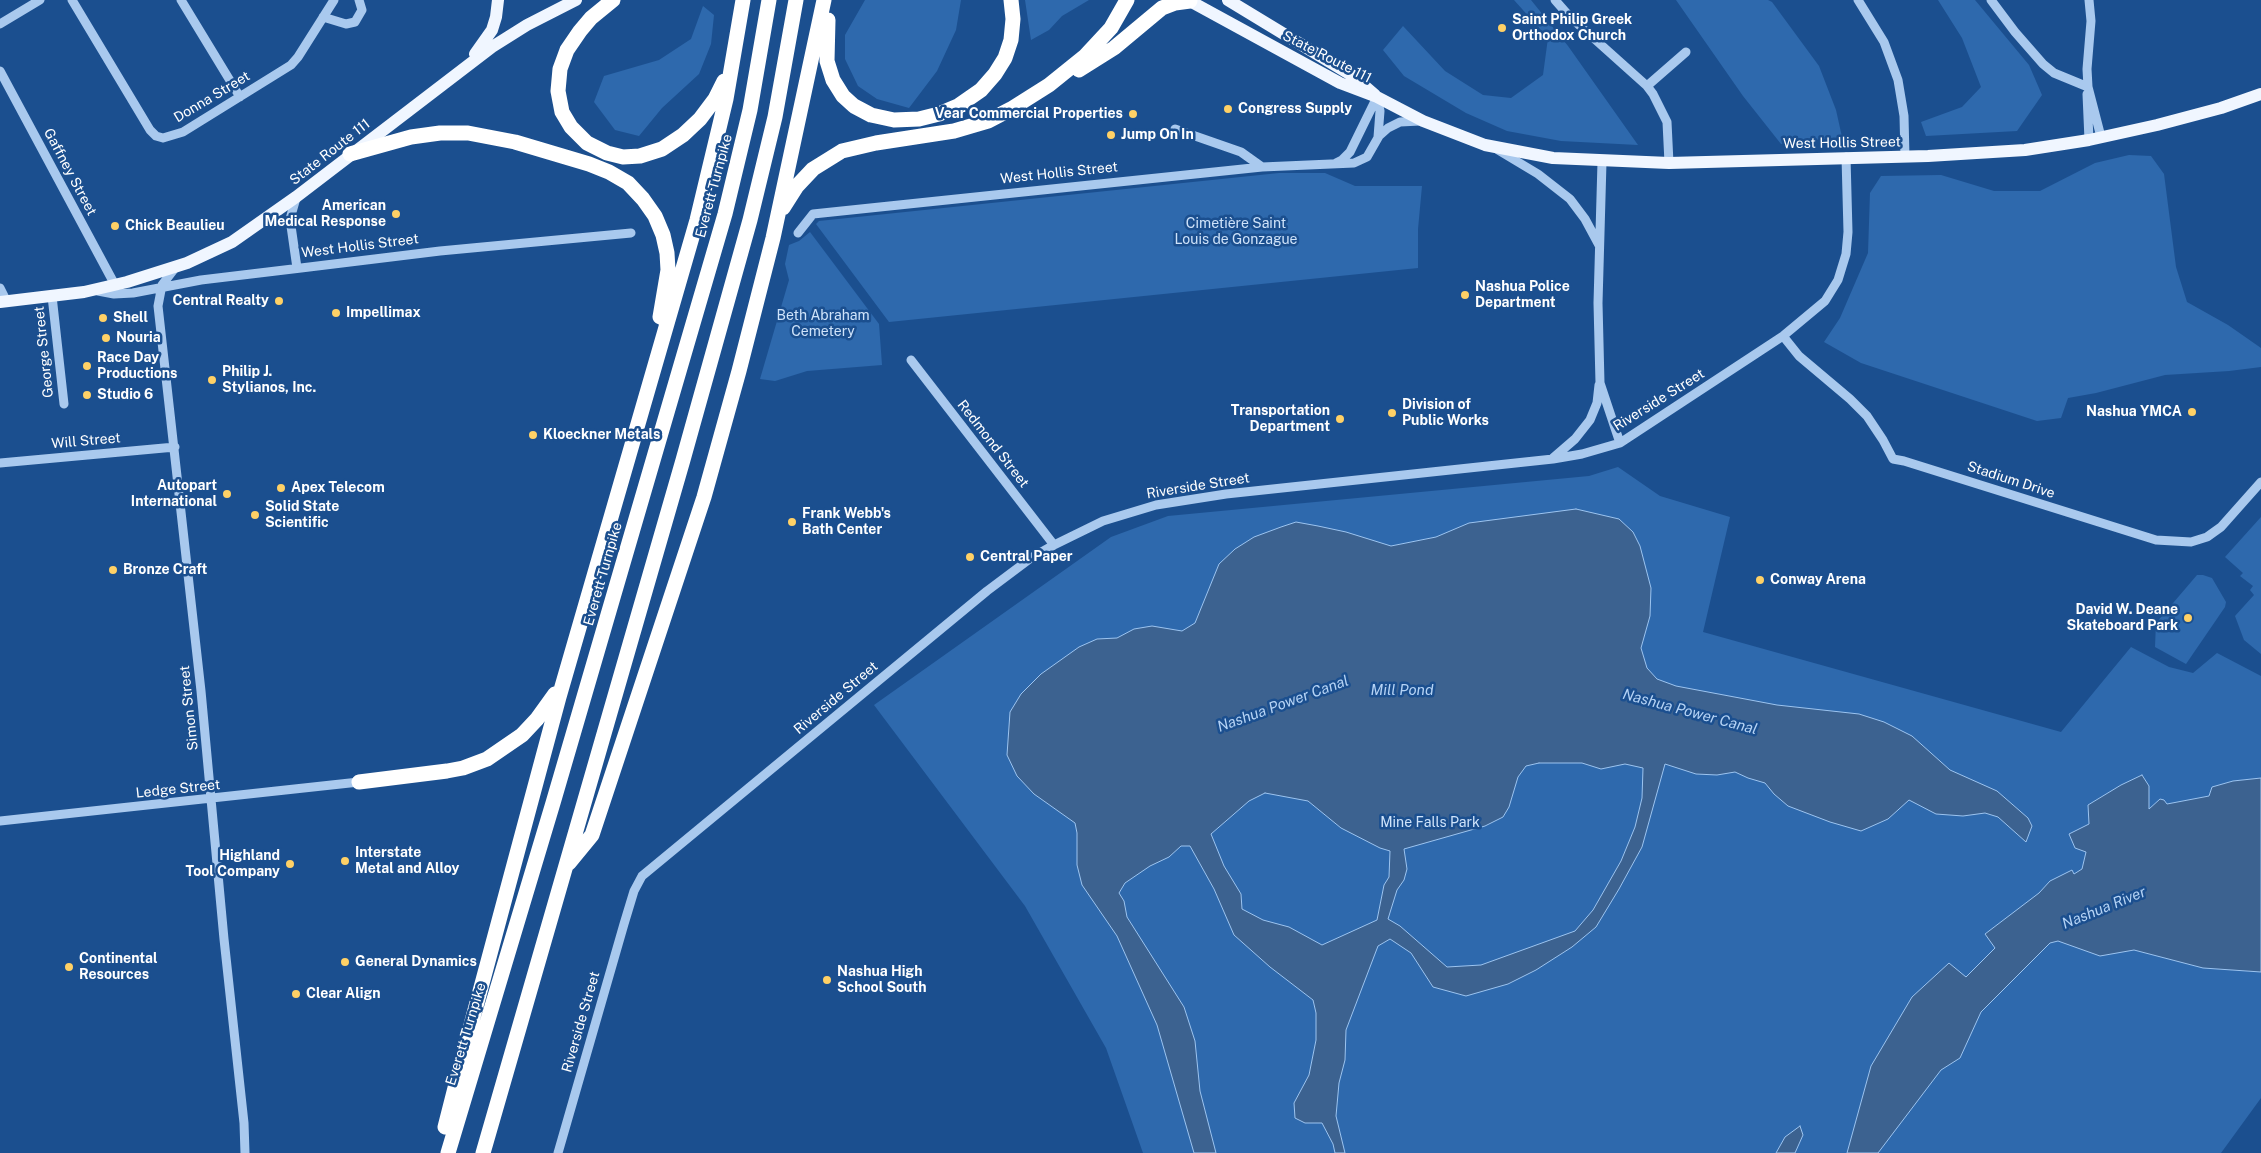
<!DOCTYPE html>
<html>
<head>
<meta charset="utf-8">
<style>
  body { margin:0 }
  canvas { display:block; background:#1b4f8f }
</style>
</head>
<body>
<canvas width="2261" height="1153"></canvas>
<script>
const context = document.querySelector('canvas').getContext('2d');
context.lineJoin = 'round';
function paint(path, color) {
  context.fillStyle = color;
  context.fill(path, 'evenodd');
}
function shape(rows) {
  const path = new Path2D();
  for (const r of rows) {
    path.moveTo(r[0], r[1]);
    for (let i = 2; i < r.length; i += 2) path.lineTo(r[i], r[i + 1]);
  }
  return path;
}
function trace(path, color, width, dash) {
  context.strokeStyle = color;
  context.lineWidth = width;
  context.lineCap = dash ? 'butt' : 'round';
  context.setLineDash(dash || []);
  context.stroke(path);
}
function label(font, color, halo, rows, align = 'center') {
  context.font = font + ' "Public Sans",sans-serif';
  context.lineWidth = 5;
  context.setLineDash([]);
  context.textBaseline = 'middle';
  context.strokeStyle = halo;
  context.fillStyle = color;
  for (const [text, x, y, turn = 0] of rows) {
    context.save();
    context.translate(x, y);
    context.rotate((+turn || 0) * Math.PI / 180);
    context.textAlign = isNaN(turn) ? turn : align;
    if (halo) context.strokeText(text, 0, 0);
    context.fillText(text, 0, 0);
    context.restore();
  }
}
paint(shape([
  [865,0,961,0,956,30,937,71,909,108,877,99,858,86,845,59,845,35],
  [1025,0,1089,0,1062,16,1049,30,1031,40],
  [1514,0,1531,0,1568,46,1638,145,1561,141,1507,131,1466,113,1404,76,1383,50,1403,26,1445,71,1483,95,1511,98,1543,75,1548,38],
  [1676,0,1768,0,1772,2,1819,66,1836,110,1842,137,1781,144,1743,96],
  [1938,0,1975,0,2029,65,2042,95,2017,131,1926,136,1921,122,1962,107,1981,87,1962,38],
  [703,6,714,15,711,44,699,74,662,108,639,136,615,130,594,102,604,76,659,60,691,39],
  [2129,155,2151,156,2164,174,2176,267,2187,302,2228,325,2261,348,2261,367,2229,371,2165,375,2096,393,2068,398,2061,418,2037,421,1861,363,1824,342,1840,318,1868,253,1870,193,1881,176,1941,175,1994,191,2040,191,2095,163],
  [1279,173,1325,173,1355,186,1422,186,1418,229,1418,268,889,322,816,224,819,221],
  [810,232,879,324,882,365,807,371,775,381,760,379,789,280,785,264,789,245,799,241],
  [1618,467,1660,496,1730,517,1703,632,2061,732,2131,647,2169,667,2193,673,2217,653,2261,676,2261,778,2233,781,2212,787,2209,796,2167,804,2160,799,2149,809,2149,786,2142,775,2121,785,2088,805,2134,950,2203,968,2261,972,2261,1098,2221,1153,1143,1153,1106,1048,1025,906,874,705,1111,537,1168,516,1589,476],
  [2261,517,2261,654,2244,640,2235,616,2254,595,2250,590,2253,586,2240,576,2243,573,2225,557],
  [2197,575,2203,575,2212,578,2226,602,2225,607,2186,664,2155,647,2156,623]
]), '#2e69ad');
const water = shape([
  [1576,509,1619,519,1633,532,1640,546,1651,588,1650,616,1641,648,1647,668,1657,679,1676,686,1777,705,1859,714,1884,722,1912,736,1950,770,1997,791,2028,818,2032,826,2026,842,1998,817,1985,813,1963,816,1936,814,1909,800,1888,819,1861,831,1830,822,1788,806,1774,794,1765,783,1748,778,1735,772,1717,775,1696,774,1665,764,1642,847,1619,889,1596,927,1572,947,1536,970,1508,984,1466,996,1433,987,1411,953,1390,939,1378,946,1346,1030,1345,1060,1339,1083,1336,1116,1345,1153,1335,1153,1333,1144,1322,1123,1305,1123,1295,1118,1294,1103,1309,1075,1316,1040,1316,1013,1313,1000,1270,967,1234,935,1214,889,1190,846,1181,846,1169,857,1150,866,1125,883,1119,893,1124,901,1127,917,1184,1007,1195,1041,1200,1091,1216,1153,1194,1153,1157,1025,1117,936,1082,885,1077,865,1077,833,1075,823,1034,794,1017,776,1007,755,1010,712,1021,694,1041,674,1079,647,1097,639,1117,638,1134,629,1152,626,1182,631,1195,623,1219,564,1235,549,1254,537,1281,527,1296,522,1318,526,1346,532,1391,546,1436,537,1469,523,1576,509],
  [1539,763,1582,763,1601,769,1625,764,1643,768,1642,798,1635,827,1621,861,1593,910,1575,931,1481,965,1447,967,1400,926,1388,919,1397,890,1404,880,1407,869,1404,849,1485,826,1503,817,1509,807,1518,777,1526,766,1539,763],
  [1265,793,1308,801,1341,828,1380,848,1390,851,1389,877,1384,885,1377,920,1322,945,1289,927,1263,920,1242,909,1241,894,1224,866,1211,834,1249,801,1265,793],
  [2142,775,2149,786,2149,809,2160,799,2164,800,2167,804,2209,796,2212,787,2233,781,2261,778,2261,972,2203,968,2134,950,2100,956,2058,941,2050,943,1981,1012,1960,1058,1941,1070,1878,1153,1847,1153,1871,1066,1912,997,1949,963,1966,977,1995,948,1985,934,2039,893,2050,881,2072,870,2074,874,2082,869,2086,852,2075,848,2069,834,2089,824,2088,805,2121,785,2142,775],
  [1800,1126,1803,1135,1795,1153,1776,1153,1785,1137,1800,1126]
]);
paint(water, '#3c6290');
trace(water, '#9cc4f0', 1);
trace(shape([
  [72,0,150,130,156,136,163,138,183,132,291,65,298,57,334,0],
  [181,0,240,97],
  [1555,0,1570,17,1647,86,1653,94,1667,122,1669,163],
  [1858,0,1884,42,1898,80,1904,116,1905,157],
  [1991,0,2015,32,2043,64,2054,73,2088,87],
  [2089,0,2091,21,2087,69,2088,87,2101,137],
  [323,17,346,24,355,22,362,10,359,0],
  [0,24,40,0],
  [0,71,115,285],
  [1647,86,1686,52],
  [2087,94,2089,140],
  [1377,97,1380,111,1378,137],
  [1175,129,1241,152,1262,167],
  [1498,150,1538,174,1570,199,1585,219,1599,245],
  [1602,162,1598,303,1600,383,1620,443],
  [1336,163,1342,160,1350,152,1377,97],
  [296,198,290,219,297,268],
  [798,233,813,214,1262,167,1354,163,1367,157,1379,136,1388,128,1400,122,1420,121],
  [175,268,162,285,158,306,201,691,224,939,244,1123,245,1153],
  [0,288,7,302],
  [98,291,114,294,133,293,201,280,301,268,440,251,631,233],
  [52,296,64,404],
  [1783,336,1799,356,1850,399,1867,416,1883,440,1893,459,1904,461,2156,540,2191,542,2207,537,2221,527,2261,482],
  [911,360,1054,545],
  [1553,458,1575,439,1590,420,1597,403,1599,385],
  [0,463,175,447],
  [0,821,359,782],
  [558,1153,624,924,634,891,642,876,987,591,1031,558,1054,545,1103,521,1156,505,1226,494,1553,459,1582,454,1620,443,1783,336,1825,301,1838,280,1846,254,1848,232,1846,157]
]), '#a9c9ee', 9);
trace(shape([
  [1188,0,1340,83,1377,97,1423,121,1485,145,1553,158,1669,163,1928,156,2025,150,2089,140,2157,125,2221,108,2261,94],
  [1228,0,1353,76,1375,95],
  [475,54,492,30,496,17,498,0],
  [0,302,84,292,127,282,187,263,232,242,296,197,492,47,527,25,576,0]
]), '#f0f6ff', 12);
trace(shape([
  [613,0,591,18,580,31,567,50,560,69,558,91,562,112,571,127,587,143,607,153,623,157,640,156,662,149,683,135,700,119,715,99,724,81],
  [828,20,827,61,833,80,843,96,854,106,871,115,894,120,919,119,939,114,958,106,981,90,995,74,1005,58,1011,40,1013,19,1011,0],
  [1079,70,1114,48,1162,8,1175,3,1190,1],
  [350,154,411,137,440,133,468,133,515,142,589,164,609,172,628,183,643,199,655,216,663,235,667,253,668,270,660,317],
  [783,208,797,186,813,169,842,151,876,143,954,131,988,121,1011,109,1049,85,1085,56,1111,28,1127,0],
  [359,782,447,771,463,768,487,759,522,735,537,719,555,694],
  [569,863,592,835,704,497,739,371,773,238,824,0],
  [445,1127,472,1021,559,697,697,220,726,99,743,0],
  [448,1153,553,803,725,214,750,110,769,0],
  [483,1153,683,460,750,220,775,117,796,0]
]), '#fff', 15);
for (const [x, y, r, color] of [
  [1502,28,5,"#ffd166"],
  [1228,109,5,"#ffd166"],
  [1133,114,5,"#ffd166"],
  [1111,135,5,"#ffd166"],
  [396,214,5,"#ffd166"],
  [115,226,5,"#ffd166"],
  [1465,295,5,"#ffd166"],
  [279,301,5,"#ffd166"],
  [336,313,5,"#ffd166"],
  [103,318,5,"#ffd166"],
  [106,338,5,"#ffd166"],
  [87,366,5,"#ffd166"],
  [212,380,5,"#ffd166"],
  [87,395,5,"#ffd166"],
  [2192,412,5,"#ffd166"],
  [1392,413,5,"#ffd166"],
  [1340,419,5,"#ffd166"],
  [533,435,5,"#ffd166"],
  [281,488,5,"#ffd166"],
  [227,494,5,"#ffd166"],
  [255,515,5,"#ffd166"],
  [792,522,5,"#ffd166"],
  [970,557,5,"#ffd166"],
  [113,570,5,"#ffd166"],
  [1760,580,5,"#ffd166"],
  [2188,618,5,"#ffd166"],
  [345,861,5,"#ffd166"],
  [290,864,5,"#ffd166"],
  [345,962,5,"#ffd166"],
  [69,967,5,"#ffd166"],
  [827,980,5,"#ffd166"],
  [296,994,5,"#ffd166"]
]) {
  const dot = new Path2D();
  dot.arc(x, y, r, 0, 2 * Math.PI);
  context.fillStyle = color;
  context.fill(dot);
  trace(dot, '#1b4f8f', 2);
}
label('bold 14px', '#fff', '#1b4f8f', [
  ["Saint Philip Greek",1512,20],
  ["Orthodox Church",1512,36],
  ["Congress Supply",1238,109],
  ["Vear Commercial Properties",1123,114,"right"],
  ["Jump On In",1121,135],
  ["American",386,206,"right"],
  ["Medical Response",386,222,"right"],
  ["Chick Beaulieu",125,226],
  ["Nashua Police",1475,287],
  ["Department",1475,303],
  ["Central Realty",269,301,"right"],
  ["Impellimax",346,313],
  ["Shell",113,318],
  ["Nouria",116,338],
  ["Race Day",97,358],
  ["Productions",97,374],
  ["Philip J.",222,372],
  ["Stylianos, Inc.",222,388],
  ["Studio 6",97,395],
  ["Division of",1402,405],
  ["Public Works",1402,421],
  ["Transportation",1330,411,"right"],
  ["Department",1330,427,"right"],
  ["Nashua YMCA",2182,412,"right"],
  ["Kloeckner Metals",543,435],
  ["Autopart",217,486,"right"],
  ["International",217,502,"right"],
  ["Apex Telecom",291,488],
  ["Solid State",265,507],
  ["Scientific",265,523],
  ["Frank Webb's",802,514],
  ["Bath Center",802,530],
  ["Central Paper",980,557],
  ["Bronze Craft",123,570],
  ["Conway Arena",1770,580],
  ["David W. Deane",2178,610,"right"],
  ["Skateboard Park",2178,626,"right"],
  ["Interstate",355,853],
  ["Metal and Alloy",355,869],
  ["Highland",280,856,"right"],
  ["Tool Company",280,872,"right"],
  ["Continental",79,959],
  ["Resources",79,975],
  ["General Dynamics",355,962],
  ["Nashua High",837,972],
  ["School South",837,988],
  ["Clear Align",306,994]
], 'left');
label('14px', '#fff', '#1b4f8f', [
  ["State Route 111",1327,57,27],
  ["Donna Street",212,97,-31],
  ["West Hollis Street",1842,143,-1],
  ["State Route 111",330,152,-38],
  ["Gaffney Street",70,172,62],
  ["West Hollis Street",1059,173,-6],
  ["Everett Turnpike",714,186,-75],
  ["West Hollis Street",360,246,-7],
  ["George Street",44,352,-96],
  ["Riverside Street",1659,400,-32],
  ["Will Street",86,441,-5],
  ["Redmond Street",993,444,52],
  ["Stadium Drive",2011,480,18],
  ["Riverside Street",1198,486,-9],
  ["Everett Turnpike",603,574,-74],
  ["Riverside Street",836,698,-40],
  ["Simon Street",189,708,-96],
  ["Ledge Street",178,789,-6],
  ["Riverside Street",581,1022,-74],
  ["Everett Turnpike",466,1034,-73]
]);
label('14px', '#cfe3fa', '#1b4f8f', [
  ["Cimetière Saint",1236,224],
  ["Louis de Gonzague",1236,240],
  ["Beth Abraham",823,316],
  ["Cemetery",823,332],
  ["Mine Falls Park",1430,823]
]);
label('italic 15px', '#b5d3f5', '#1b4f8f', [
  ["Mill Pond",1402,690],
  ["Nashua Power Canal",1283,704,-20],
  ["Nashua Power Canal",1690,712,15],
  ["Nashua River",2104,908,-22]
]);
</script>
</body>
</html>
